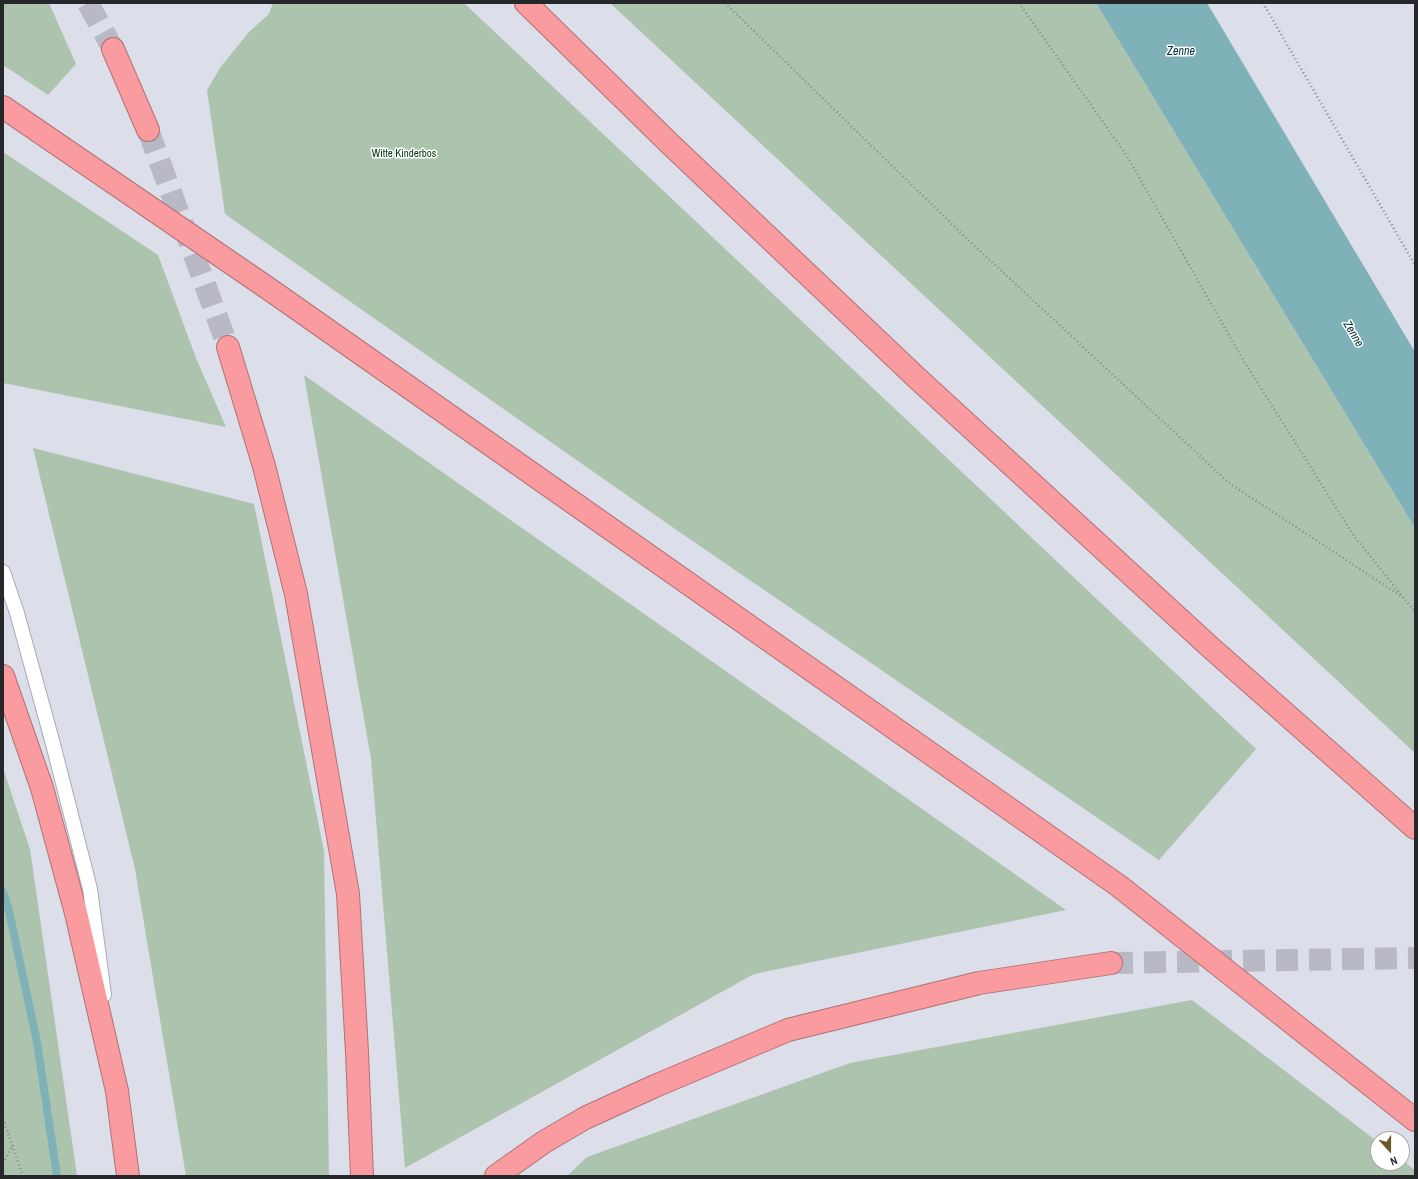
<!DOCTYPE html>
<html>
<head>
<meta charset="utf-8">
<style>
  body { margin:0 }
  #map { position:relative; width:1418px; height:1179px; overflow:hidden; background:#dcdeea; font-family:"Archivo Narrow",sans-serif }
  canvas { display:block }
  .frame { position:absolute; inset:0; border:4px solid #26272b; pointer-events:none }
  .north { position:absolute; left:1370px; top:1131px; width:40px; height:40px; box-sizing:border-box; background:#fff; border:1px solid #a8a9aa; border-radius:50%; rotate:159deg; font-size:11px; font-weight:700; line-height:16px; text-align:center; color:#26272b }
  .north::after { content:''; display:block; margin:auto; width:14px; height:18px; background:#6a5b29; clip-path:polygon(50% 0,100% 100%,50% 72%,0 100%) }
</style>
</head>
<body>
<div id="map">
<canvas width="1418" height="1179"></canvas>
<div class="frame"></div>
<div class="north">N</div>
</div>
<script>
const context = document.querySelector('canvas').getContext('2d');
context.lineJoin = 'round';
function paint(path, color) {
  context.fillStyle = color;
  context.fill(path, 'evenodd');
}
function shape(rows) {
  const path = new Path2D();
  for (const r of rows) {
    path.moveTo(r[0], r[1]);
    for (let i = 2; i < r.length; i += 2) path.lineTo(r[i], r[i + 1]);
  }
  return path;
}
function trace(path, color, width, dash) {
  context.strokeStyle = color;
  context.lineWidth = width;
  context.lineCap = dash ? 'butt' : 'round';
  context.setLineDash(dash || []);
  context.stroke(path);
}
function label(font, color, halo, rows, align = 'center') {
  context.font = font + ' "Archivo Narrow",sans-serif';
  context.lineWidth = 3;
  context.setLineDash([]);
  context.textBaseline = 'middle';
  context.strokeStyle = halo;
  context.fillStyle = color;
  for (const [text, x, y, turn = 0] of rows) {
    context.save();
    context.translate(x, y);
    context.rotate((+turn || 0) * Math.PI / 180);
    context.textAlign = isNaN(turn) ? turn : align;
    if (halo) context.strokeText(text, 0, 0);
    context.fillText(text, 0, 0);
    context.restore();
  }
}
paint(shape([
  [3,3,49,3,76,64,48,95,3,65],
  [273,3,464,3,1256,749,1159,860,678,531,225,214,207,90,220,68,248,33,269,14],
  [610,3,1096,3,1415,528,1415,753],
  [3,152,158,255,196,358,226,427,3,383],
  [304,375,1066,910,754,974,405,1168,371,759],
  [33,448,254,504,324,851,329,1176,186,1176,135,869],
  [3,768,30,849,77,1176,3,1176],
  [1192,1000,1378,1142,1378,1163,1402,1163,1402,1160,1415,1170,1415,1176,567,1176,587,1157,850,1063]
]), '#acc3ad');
paint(shape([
  [1096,3,1207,3,1415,352,1415,528]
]), '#7fb1b8');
trace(shape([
  [3,892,9,911,37,1042,57,1176]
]), '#7fb1b8', 8);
trace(shape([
  [88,3,113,49],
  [148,130,228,347],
  [1111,963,1415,958]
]), '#b8b9c4', 22, [22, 11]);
const lane = shape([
  [3,572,17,613,53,744,90,889,104,995]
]);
const highway = shape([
  [526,3,669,143,918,379,1210,647,1415,828],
  [113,49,148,130],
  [3,107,269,289,1119,886,1415,1120],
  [228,347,264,466,296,594,348,894,357,1052,362,1176],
  [3,676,42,788,76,913,117,1091,128,1176],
  [496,1176,544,1142,585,1118,655,1086,788,1030,979,983,1111,963]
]);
trace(lane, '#a9abb7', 16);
trace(highway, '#af7276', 24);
trace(shape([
  [725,3,963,235,1229,483,1404,598],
  [1019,3,1127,156,1242,358,1354,536,1415,612],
  [1263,3,1415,265],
  [3,1119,23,1176],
  [3,1163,13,1145]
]), '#868890', 2.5, [1, 3]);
trace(lane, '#fff', 14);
trace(highway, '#f99b9f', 22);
label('11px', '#04340c', '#fff', [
  ["Witte Kinderbos",404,154]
]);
label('italic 12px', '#003035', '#fff', [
  ["Zenne",1181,52],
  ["Zenne",1353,334,59]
]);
</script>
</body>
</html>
